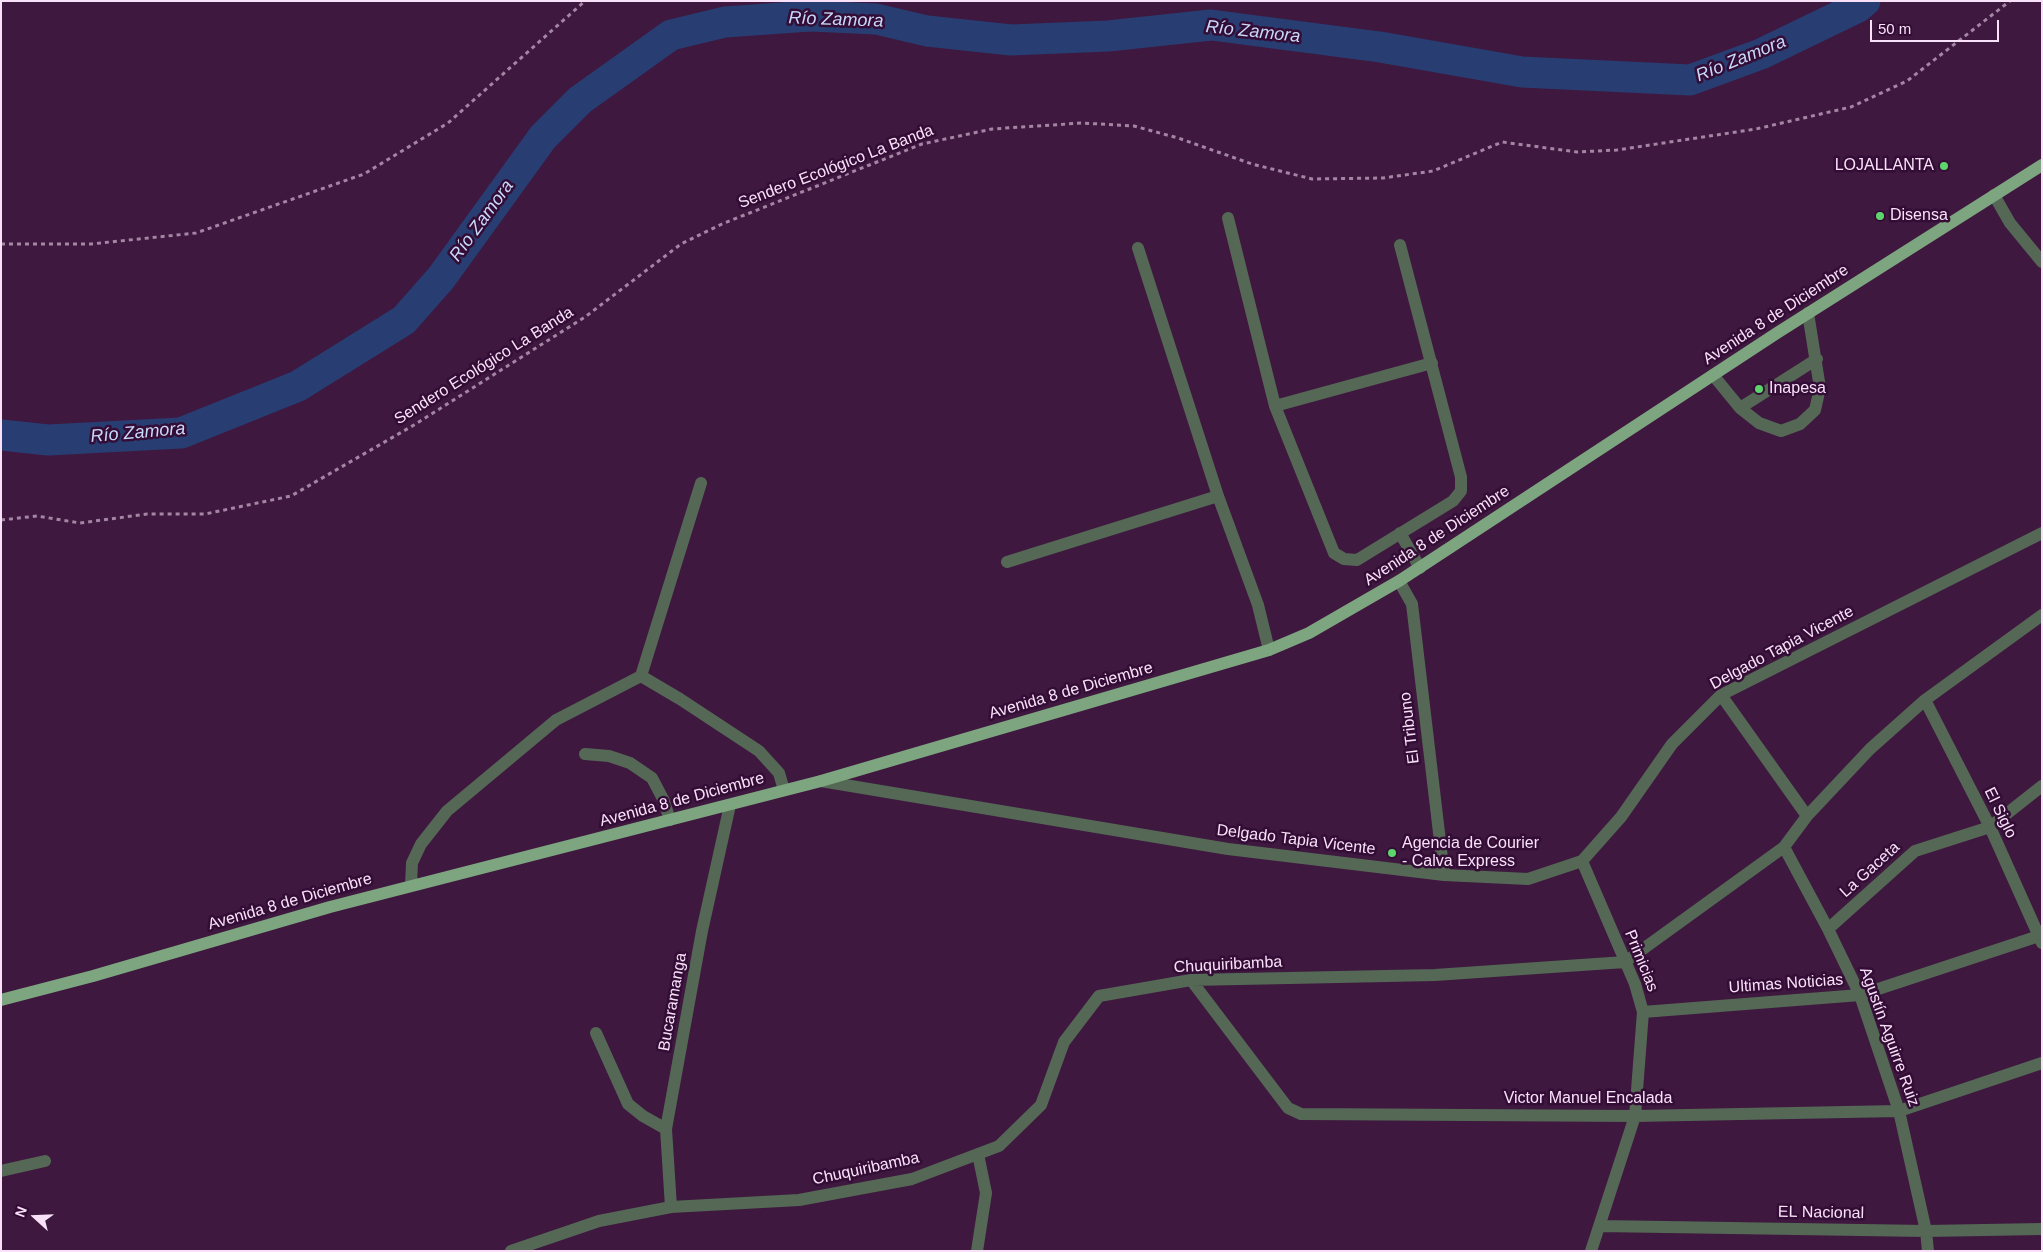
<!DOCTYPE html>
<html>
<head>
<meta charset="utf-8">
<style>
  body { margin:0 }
  #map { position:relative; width:2043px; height:1252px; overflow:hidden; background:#3e183f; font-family:Arial,sans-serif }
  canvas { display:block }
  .frame { position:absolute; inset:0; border:2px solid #fae1fa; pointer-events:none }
  .north { position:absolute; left:10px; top:1192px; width:50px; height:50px; -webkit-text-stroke:4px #330d35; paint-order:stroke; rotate:290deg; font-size:14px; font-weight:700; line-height:20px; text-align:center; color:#fae1fa }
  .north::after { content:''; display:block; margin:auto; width:18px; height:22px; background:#fae1fa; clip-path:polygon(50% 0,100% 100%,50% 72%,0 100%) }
  .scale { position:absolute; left:1870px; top:20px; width:129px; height:22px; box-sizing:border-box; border:2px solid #fae1fa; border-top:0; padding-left:6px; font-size:15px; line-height:18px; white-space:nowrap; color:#fae1fa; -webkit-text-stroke:4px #330d35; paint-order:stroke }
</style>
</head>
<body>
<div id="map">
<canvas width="2043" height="1252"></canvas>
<div class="frame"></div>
<div class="north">N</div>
<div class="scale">50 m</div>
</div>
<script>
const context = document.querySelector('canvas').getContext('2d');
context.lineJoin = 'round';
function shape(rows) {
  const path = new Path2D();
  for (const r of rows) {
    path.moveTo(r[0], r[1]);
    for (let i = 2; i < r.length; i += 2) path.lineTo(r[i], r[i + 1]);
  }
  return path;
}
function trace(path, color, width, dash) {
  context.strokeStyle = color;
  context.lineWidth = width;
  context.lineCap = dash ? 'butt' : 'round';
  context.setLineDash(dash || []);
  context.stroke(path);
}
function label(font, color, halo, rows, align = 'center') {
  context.font = font + ' Arial,sans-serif';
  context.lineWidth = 5;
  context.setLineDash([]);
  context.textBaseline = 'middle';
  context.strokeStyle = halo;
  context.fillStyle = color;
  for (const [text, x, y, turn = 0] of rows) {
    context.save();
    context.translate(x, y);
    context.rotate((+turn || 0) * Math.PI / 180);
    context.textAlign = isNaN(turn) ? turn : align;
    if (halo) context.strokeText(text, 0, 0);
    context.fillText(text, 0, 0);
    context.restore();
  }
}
trace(shape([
  [1,435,48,440,181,433,298,386,404,320,441,278,543,137,580,100,671,35,725,22,810,16,876,19,927,31,1011,40,1108,36,1211,25,1380,47,1522,72,1690,80,1761,54,1858,7,1865,1]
]), '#283d72', 31);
trace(shape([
  [1,244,91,244,196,233,364,174,448,123,585,1],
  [1,520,37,516,80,523,147,514,205,514,291,496,414,425,585,317,681,244,722,224,922,144,992,129,1082,123,1134,126,1178,138,1252,164,1312,179,1383,178,1433,171,1502,142,1577,152,1617,150,1756,129,1851,107,1907,81,2010,1]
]), '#a485a4', 3, [4, 4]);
trace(shape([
  [1994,195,2010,223,2042,262],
  [1228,218,1275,406,1334,553,1344,559,1357,560,1453,501,1461,491,1461,477,1400,245],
  [1138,248,1218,496,1258,605,1269,650],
  [1713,375,1740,408,1759,423,1781,431,1800,424,1815,410,1820,388,1808,313],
  [1275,406,1432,363],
  [1740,408,1817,359],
  [1400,533,1420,568],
  [1007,562,1218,496],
  [1399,581,1412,604,1444,875],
  [641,676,680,699,759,751,779,773,784,790],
  [1721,695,1807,816],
  [1925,700,1990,827,2042,943],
  [585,754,609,756,630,763,652,778,663,799,670,820],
  [821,781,1228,849,1444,875,1528,879,1582,861,1621,817,1672,744,1721,695,2042,533],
  [1784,847,1828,929,1860,995,1899,1111,1926,1231,1928,1251],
  [1582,861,1635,984,1643,1012,1635,1116,1591,1251],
  [411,885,412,863,421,844,447,811,556,720,641,676,701,483],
  [1828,929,1915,851,1990,827,2042,786],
  [1625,962,1784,847,1807,816,1870,749,1925,700,2042,615],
  [1191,980,1288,1108,1301,1114,1635,1116,1899,1111,2042,1063],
  [1643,1012,1860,995,2042,935],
  [596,1033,628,1104,643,1116,666,1129],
  [1,1171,45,1161],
  [671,1207,666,1129,702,931,730,805],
  [1600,1226,1926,1231,2042,1229],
  [511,1251,599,1221,671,1207,799,1200,912,1179,999,1146,1041,1105,1064,1042,1099,996,1191,980,1435,975,1625,962],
  [977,1251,986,1193,978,1154]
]), '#546855', 12);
trace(shape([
  [1,1000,93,976,330,907,821,781,1269,650,1309,633,1399,581,1777,333,2042,165]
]), '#7da57f', 12);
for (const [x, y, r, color] of [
  [1944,166,5,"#5dd56c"],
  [1880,216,5,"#5dd56c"],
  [1759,389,5,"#5dd56c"],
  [1392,853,5,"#5dd56c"]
]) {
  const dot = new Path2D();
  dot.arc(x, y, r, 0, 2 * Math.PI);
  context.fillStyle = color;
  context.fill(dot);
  trace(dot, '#330d35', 2);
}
label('16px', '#fae1fa', '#330d35', [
  ["LOJALLANTA",1934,166,"right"],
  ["Disensa",1890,216],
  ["Inapesa",1769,389],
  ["Agencia de Courier",1402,844],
  ["- Calva Express",1402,862]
], 'left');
label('16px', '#fae1fa', '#330d35', [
  ["Sendero Ecológico La Banda",836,167,-21],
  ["Avenida 8 de Diciembre",1776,315,-33],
  ["Sendero Ecológico La Banda",484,366,-32],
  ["Avenida 8 de Diciembre",1437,536,-33],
  ["Delgado Tapia Vicente",1782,648,-28],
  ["Avenida 8 de Diciembre",1071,691,-16],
  ["El Tribuno",1410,728,-97],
  ["Avenida 8 de Diciembre",682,800,-15],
  ["El Siglo",2000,813,64],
  ["Delgado Tapia Vicente",1296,840,7],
  ["La Gaceta",1870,870,-42],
  ["Avenida 8 de Diciembre",290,902,-16],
  ["Primicias",1641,961,68],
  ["Chuquiribamba",1228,965,-3],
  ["Ultimas Noticias",1786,984,-4],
  ["Bucaramanga",673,1002,-80],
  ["Agustín Aguirre Ruiz",1889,1037,70],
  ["Victor Manuel Encalada",1588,1099],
  ["Chuquiribamba",866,1169,-12],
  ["EL Nacional",1821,1213,1]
]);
label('italic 18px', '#c8d8fa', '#330d35', [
  ["Río Zamora",836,20,2],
  ["Río Zamora",1253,32,6],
  ["Río Zamora",1741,59,-22],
  ["Río Zamora",482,221,-54],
  ["Río Zamora",138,433,-5]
]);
</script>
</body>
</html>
